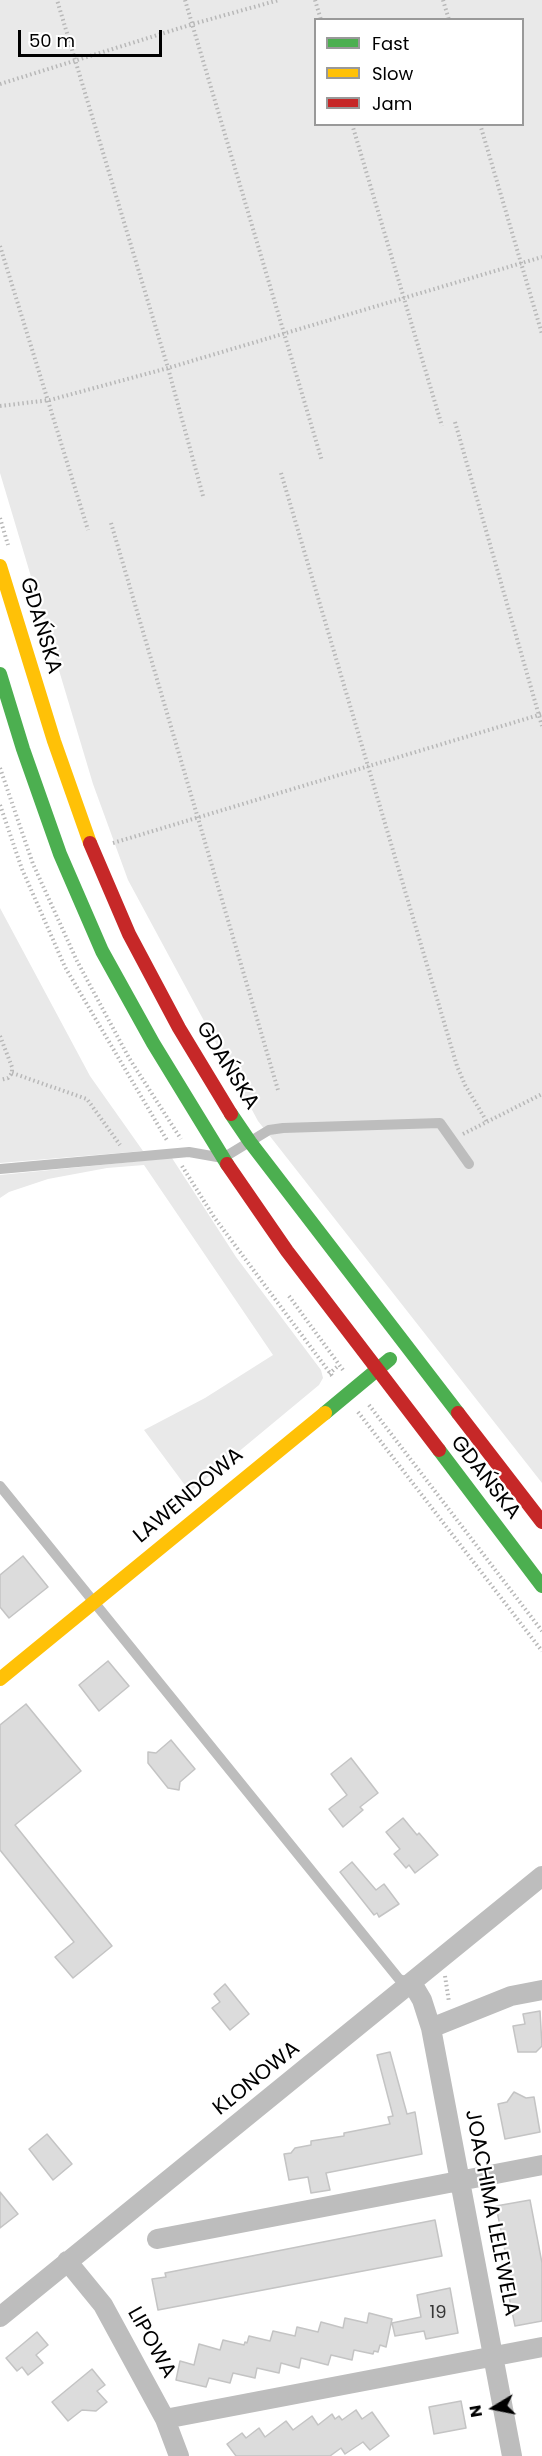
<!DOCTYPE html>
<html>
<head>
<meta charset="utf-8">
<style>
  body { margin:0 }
  #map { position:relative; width:542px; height:2456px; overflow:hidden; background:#fff; font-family:Poppins,sans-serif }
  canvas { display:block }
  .legend { position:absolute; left:314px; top:18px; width:210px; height:108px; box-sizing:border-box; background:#fff; border:2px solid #999; margin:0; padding:8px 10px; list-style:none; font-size:18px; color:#000 }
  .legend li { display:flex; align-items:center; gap:12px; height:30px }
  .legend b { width:30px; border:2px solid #999 }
  .north { position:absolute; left:464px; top:2378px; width:60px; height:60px; -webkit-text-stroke:4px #fff; paint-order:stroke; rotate:260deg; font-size:16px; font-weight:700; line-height:24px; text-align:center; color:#000 }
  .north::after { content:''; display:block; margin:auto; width:21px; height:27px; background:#000; clip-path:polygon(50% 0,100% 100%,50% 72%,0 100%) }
  .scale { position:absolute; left:18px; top:30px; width:144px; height:27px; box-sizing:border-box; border:3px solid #000; border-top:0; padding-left:8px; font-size:18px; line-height:21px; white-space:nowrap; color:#000; -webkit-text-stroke:4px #fff; paint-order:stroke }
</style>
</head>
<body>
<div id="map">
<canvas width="542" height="2456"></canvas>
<ul class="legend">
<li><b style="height:8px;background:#4caf50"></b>Fast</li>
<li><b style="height:8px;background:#ffc107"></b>Slow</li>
<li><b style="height:8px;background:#c62828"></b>Jam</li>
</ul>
<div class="north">N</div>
<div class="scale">50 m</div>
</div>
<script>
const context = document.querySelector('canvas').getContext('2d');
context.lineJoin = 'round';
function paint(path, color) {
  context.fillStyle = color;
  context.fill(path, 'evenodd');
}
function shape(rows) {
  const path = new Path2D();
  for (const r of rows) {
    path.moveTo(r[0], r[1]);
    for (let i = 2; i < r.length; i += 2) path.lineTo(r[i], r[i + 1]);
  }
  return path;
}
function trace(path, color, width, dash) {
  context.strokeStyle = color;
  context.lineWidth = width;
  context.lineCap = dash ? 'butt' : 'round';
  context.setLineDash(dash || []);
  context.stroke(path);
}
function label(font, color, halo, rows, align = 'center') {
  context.font = font + ' Poppins,sans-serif';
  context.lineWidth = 4.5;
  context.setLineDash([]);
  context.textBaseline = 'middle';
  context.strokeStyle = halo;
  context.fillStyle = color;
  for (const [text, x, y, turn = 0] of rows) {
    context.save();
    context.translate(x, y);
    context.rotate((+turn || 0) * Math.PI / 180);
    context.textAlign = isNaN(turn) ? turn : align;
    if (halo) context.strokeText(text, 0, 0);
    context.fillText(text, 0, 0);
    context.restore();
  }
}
paint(shape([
  [0,0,542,0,542,1483,258,1121,128,880,93,784,0,473],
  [316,20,522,20,522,124,316,124],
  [0,908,90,1076,143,1151,0,1163],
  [172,1158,236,1257,321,1370,323,1378,319,1385,190,1492,144,1430,205,1398,273,1355,144,1165,107,1168,48,1179,9,1192,0,1198,0,1175]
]), '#e9e9e9');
const building = shape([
  [23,1556,48,1587,9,1618,0,1607,0,1575,23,1556],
  [108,1661,129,1686,99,1711,79,1685,108,1661],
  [26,1704,81,1771,15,1825,112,1946,73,1978,55,1957,74,1942,0,1850,0,1725,26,1704],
  [171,1740,195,1769,180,1782,179,1790,168,1788,148,1763,148,1752,156,1753,171,1740],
  [351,1758,378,1793,360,1807,363,1810,343,1827,329,1809,347,1795,331,1774,351,1758],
  [403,1818,417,1835,419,1833,438,1855,415,1873,409,1865,406,1868,394,1854,400,1849,386,1832,403,1818],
  [352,1862,376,1890,384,1884,399,1904,379,1917,377,1913,374,1915,340,1872,352,1862],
  [225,1984,249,2014,230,2030,212,2008,220,2002,214,1994,225,1984],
  [540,2011,542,2046,536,2052,518,2052,513,2026,525,2024,523,2014,540,2011],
  [390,2052,407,2114,415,2112,422,2154,326,2173,330,2190,311,2193,308,2177,289,2180,284,2154,291,2153,295,2148,311,2145,311,2141,344,2136,344,2133,390,2124,388,2117,393,2116,377,2055,390,2052],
  [514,2092,526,2098,534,2097,540,2132,505,2139,498,2104,507,2102,514,2092],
  [47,2134,72,2164,53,2180,29,2149,47,2134],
  [0,2192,18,2214,0,2228,0,2192],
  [530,2200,542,2263,542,2321,515,2326,508,2292,513,2291,496,2206,530,2200],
  [435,2220,442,2256,158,2310,152,2279,166,2277,165,2273,435,2220],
  [450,2288,458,2333,426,2339,424,2331,395,2336,392,2323,421,2317,417,2295,450,2288],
  [369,2313,392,2319,386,2347,380,2345,378,2352,374,2351,373,2354,354,2350,352,2360,331,2355,328,2365,301,2358,299,2368,281,2363,279,2373,257,2368,255,2378,233,2373,230,2383,209,2378,206,2387,176,2380,180,2361,194,2365,199,2344,220,2350,223,2340,244,2345,245,2342,247,2343,249,2336,270,2341,273,2331,295,2336,297,2327,318,2332,321,2322,343,2328,345,2318,367,2323,369,2313],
  [37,2332,48,2345,36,2355,43,2363,28,2375,22,2367,17,2371,6,2358,37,2332],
  [92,2369,105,2385,97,2391,107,2402,96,2411,82,2410,68,2421,52,2402,92,2369],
  [461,2401,466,2428,434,2434,429,2407,461,2401],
  [356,2410,362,2419,372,2412,389,2436,370,2450,363,2442,345,2454,341,2448,330,2456,236,2456,227,2444,242,2433,246,2438,259,2428,265,2437,286,2421,293,2430,312,2416,318,2425,332,2414,335,2419,339,2416,342,2420,356,2410]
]);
paint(building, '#dcdcdc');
trace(building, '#c4c4c4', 1.5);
trace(shape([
  [185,0,322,461],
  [315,0,321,20],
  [443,0,449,20],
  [0,84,193,24,279,0],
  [352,124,442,426],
  [480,124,542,334],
  [0,246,88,530],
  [0,406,50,400,168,368,57,0],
  [455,422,542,726],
  [281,473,457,1066,465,1085,487,1122],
  [203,496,168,368,542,257],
  [0,518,8,545],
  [111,523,278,1090],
  [0,768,33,864,77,961,129,1058,181,1139],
  [0,805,22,869,65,967,168,1142],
  [113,843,542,714],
  [0,1036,12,1067,12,1073,8,1078,0,1080],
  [12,1073,87,1099,120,1145],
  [463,1134,542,1094],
  [182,1166,214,1217,333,1377],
  [289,1296,343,1370],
  [329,1374,339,1365],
  [369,1405,542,1631],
  [358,1412,542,1651],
  [445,1976,449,2002]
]), '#b8b8b8', 4, [1.5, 3]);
trace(shape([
  [0,1169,189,1152,223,1158,269,1130,283,1128,440,1123,469,1164],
  [0,1486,399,1979,412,1983]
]), '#bdbdbd', 10);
trace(shape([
  [412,1983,422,2000,431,2028,512,2456],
  [431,2028,511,1996,542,1990],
  [157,2239,542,2165],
  [67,2261,103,2305,165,2419,179,2456],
  [0,2317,542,1876],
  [165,2419,542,2347]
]), '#bdbdbd', 20);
trace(shape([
  [0,674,23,749,60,854,102,951,153,1043,227,1164],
  [231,1114,250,1142,458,1413],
  [325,1413,390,1359],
  [439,1450,542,1586]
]), '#4caf50', 14);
trace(shape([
  [0,566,54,741,90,843],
  [0,1679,325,1413]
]), '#ffc107', 14);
trace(shape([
  [90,843,129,934,179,1028,231,1114],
  [227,1164,287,1251,439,1450],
  [458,1413,542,1522]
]), '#c62828', 14);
label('18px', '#373737', null, [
  ["19",438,2313]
]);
label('21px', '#000', '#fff', [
  ["GDAŃSKA",40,626,73],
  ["GDAŃSKA",227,1066,58],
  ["GDAŃSKA",485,1478,52],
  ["LAWENDOWA",189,1496,-40],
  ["KLONOWA",257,2079,-39],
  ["JOACHIMA LELEWELA",491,2213,79],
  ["LIPOWA",151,2343,61]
]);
</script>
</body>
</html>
